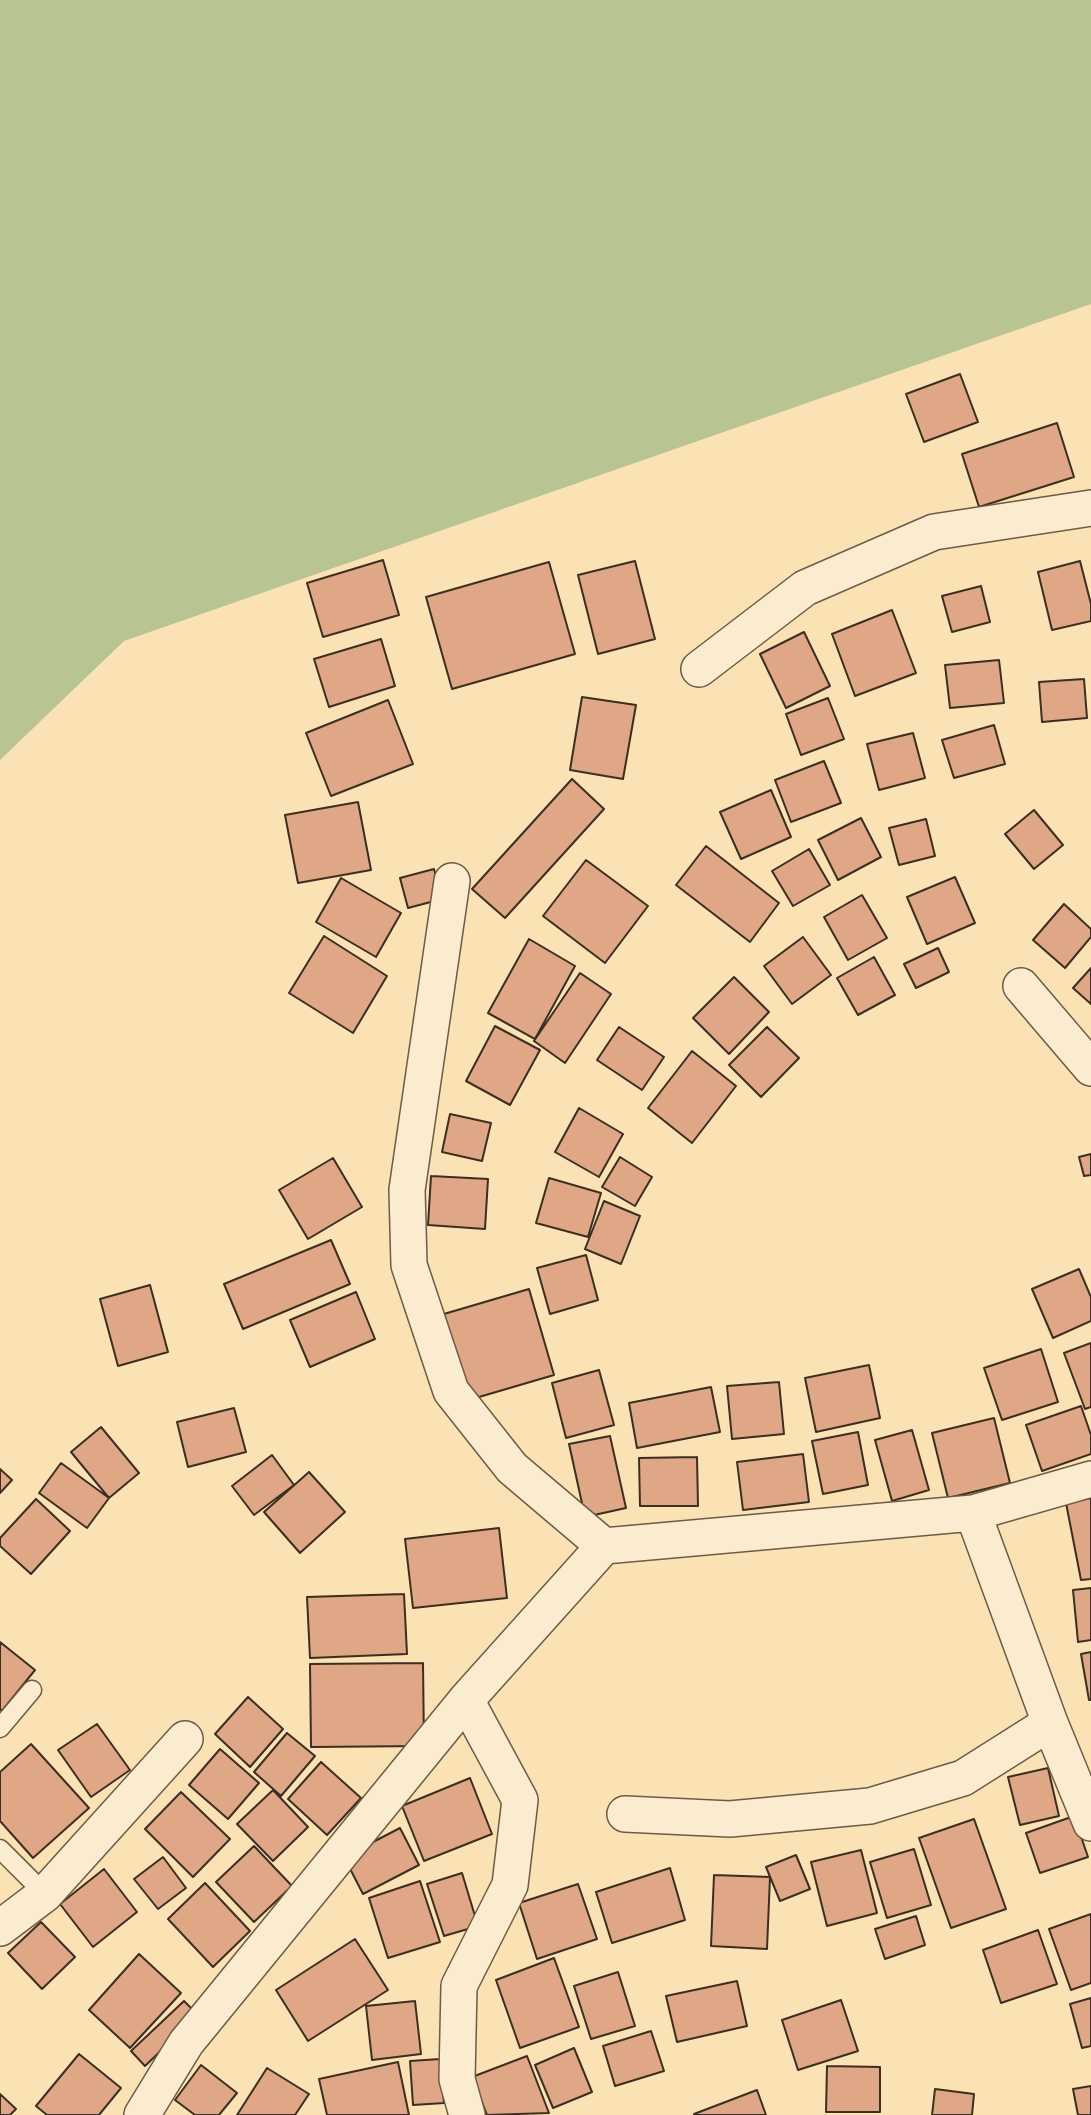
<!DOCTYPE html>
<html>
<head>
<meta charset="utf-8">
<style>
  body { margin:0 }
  canvas { display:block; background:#fae2b5 }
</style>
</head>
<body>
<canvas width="1091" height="2115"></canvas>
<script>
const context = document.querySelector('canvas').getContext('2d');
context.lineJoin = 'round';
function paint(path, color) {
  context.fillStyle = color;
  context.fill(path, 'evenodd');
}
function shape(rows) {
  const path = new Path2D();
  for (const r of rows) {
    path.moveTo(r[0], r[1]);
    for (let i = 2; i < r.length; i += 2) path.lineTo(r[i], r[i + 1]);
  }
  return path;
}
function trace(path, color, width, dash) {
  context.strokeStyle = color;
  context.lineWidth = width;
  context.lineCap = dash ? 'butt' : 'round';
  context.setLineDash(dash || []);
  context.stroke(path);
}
paint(shape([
  [0,0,1091,0,1091,304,124,641,0,760]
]), '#b8c492');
const building = shape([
  [960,374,978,422,924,442,906,394,960,374],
  [1057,423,1074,477,979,507,962,454,1057,423],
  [383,560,399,615,323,637,307,583,383,560],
  [635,561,655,639,598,654,578,575,635,561],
  [1080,561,1091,604,1091,621,1052,630,1038,572,1080,561],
  [549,562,575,654,452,689,426,597,549,562],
  [981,586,990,622,952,632,942,596,981,586],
  [892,610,916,673,855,696,832,634,892,610],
  [804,632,830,686,786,708,760,654,804,632],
  [381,639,395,686,329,707,314,659,381,639],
  [999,660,1004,703,950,708,945,665,999,660],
  [1084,679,1087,718,1042,722,1039,682,1084,679],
  [582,697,636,705,623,779,570,770,582,697],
  [828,698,844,739,801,755,786,714,828,698],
  [388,700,413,764,331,796,306,733,388,700],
  [994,725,1005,764,954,778,942,740,994,725],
  [913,733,925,778,879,790,867,744,913,733],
  [824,761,841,803,791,822,775,780,824,761],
  [572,779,604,809,505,918,472,889,572,779],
  [771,790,791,837,741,859,720,812,771,790],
  [358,802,371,870,298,883,285,815,358,802],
  [1034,810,1063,845,1034,869,1005,834,1034,810],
  [861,818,881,857,838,880,818,840,861,818],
  [926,819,935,856,899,865,889,828,926,819],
  [706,846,779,903,750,942,676,885,706,846],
  [809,849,830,885,793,906,772,871,809,849],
  [586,860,648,906,605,963,543,916,586,860],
  [434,869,442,899,408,908,400,878,434,869],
  [955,877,975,923,927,944,907,897,955,877],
  [341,878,401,913,376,957,316,922,341,878],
  [862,895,887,938,848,960,824,917,862,895],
  [1064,904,1091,929,1091,937,1065,968,1033,940,1064,904],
  [324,936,387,976,353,1033,289,993,324,936],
  [803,937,831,975,792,1004,764,966,803,937],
  [529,939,575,966,535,1039,488,1013,529,939],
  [938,948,949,972,916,988,904,964,938,948],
  [874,957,895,995,858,1015,837,978,874,957],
  [1091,968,1091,1004,1073,988,1091,968],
  [580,973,611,994,565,1063,534,1041,580,973],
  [734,977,769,1012,729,1054,693,1018,734,977],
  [495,1026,540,1050,510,1105,466,1081,495,1026],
  [619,1027,664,1057,642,1090,597,1060,619,1027],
  [767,1027,799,1058,761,1097,729,1065,767,1027],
  [692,1051,736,1086,692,1143,648,1108,692,1051],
  [579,1108,623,1134,599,1177,555,1152,579,1108],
  [450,1114,491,1123,482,1161,442,1152,450,1114],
  [1091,1154,1091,1175,1084,1176,1079,1157,1091,1154],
  [620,1157,652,1177,635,1206,602,1187,620,1157],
  [333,1158,362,1207,308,1239,279,1190,333,1158],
  [431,1176,488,1179,485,1229,428,1225,431,1176],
  [549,1178,601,1193,588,1237,536,1223,549,1178],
  [604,1201,640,1216,621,1264,585,1249,604,1201],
  [331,1240,350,1284,243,1329,224,1284,331,1240],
  [586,1255,598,1300,550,1314,537,1268,586,1255],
  [1079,1269,1091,1297,1091,1321,1053,1338,1032,1289,1079,1269],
  [150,1285,168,1352,118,1366,100,1299,150,1285],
  [529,1289,554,1375,462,1402,437,1316,529,1289],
  [356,1292,375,1339,310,1367,290,1320,356,1292],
  [1091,1343,1091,1407,1085,1409,1064,1353,1091,1343],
  [1041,1349,1058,1402,1002,1420,984,1368,1041,1349],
  [869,1365,880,1418,816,1432,805,1378,869,1365],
  [599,1370,614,1425,566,1438,552,1383,599,1370],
  [779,1382,784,1434,732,1439,727,1386,779,1382],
  [711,1387,720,1432,637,1448,629,1403,711,1387],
  [1081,1406,1091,1435,1091,1454,1042,1471,1026,1425,1081,1406],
  [234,1408,246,1452,188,1467,177,1422,234,1408],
  [994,1418,1010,1483,948,1498,932,1433,994,1418],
  [101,1427,139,1473,109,1498,71,1452,101,1427],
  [912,1430,929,1490,892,1501,875,1440,912,1430],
  [858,1432,868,1485,823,1494,812,1441,858,1432],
  [610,1436,626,1508,585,1517,569,1444,610,1436],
  [803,1454,809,1502,743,1510,737,1462,803,1454],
  [272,1455,294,1485,254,1515,232,1486,272,1455],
  [697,1457,698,1506,640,1506,639,1458,697,1457],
  [61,1463,109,1498,87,1528,39,1493,61,1463],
  [0,1469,12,1480,0,1493,0,1469],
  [309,1472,345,1512,300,1553,264,1512,309,1472],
  [1091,1498,1091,1579,1081,1580,1066,1503,1091,1498],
  [36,1499,70,1531,31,1574,0,1546,0,1538,36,1499],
  [499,1528,507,1598,413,1608,405,1539,499,1528],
  [1091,1588,1091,1640,1078,1642,1073,1590,1091,1588],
  [404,1594,407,1654,310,1658,307,1597,404,1594],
  [0,1642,35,1670,2,1711,0,1709,0,1642],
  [1091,1652,1091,1700,1089,1700,1081,1654,1091,1652],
  [423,1663,424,1746,311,1747,310,1664,423,1663],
  [248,1697,283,1729,250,1767,215,1734,248,1697],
  [97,1724,130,1770,91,1797,58,1750,97,1724],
  [287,1733,315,1756,281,1796,254,1772,287,1733],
  [31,1744,89,1808,33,1858,0,1821,0,1772,31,1744],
  [220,1749,259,1783,228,1819,189,1785,220,1749],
  [321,1762,361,1798,327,1835,288,1799,321,1762],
  [1048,1768,1059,1816,1020,1825,1008,1777,1048,1768],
  [470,1778,492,1834,424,1861,402,1806,470,1778],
  [273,1790,308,1827,273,1861,237,1824,273,1790],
  [181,1792,230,1839,193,1877,145,1829,181,1792],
  [1074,1816,1088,1857,1040,1873,1026,1833,1074,1816],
  [974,1819,1006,1909,951,1928,919,1838,974,1819],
  [400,1828,419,1865,363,1894,344,1857,400,1828],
  [254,1846,292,1886,254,1922,216,1882,254,1846],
  [914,1849,931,1905,887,1918,870,1862,914,1849],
  [861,1850,877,1913,827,1926,811,1862,861,1850],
  [796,1855,810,1889,780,1901,766,1867,796,1855],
  [163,1857,186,1888,158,1909,134,1879,163,1857],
  [670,1868,685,1920,612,1943,596,1892,670,1868],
  [104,1869,137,1912,93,1947,60,1904,104,1869],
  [462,1873,478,1926,444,1936,427,1884,462,1873],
  [714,1875,770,1877,767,1949,711,1946,714,1875],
  [420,1881,440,1942,388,1958,369,1898,420,1881],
  [205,1883,250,1931,213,1967,168,1919,205,1883],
  [578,1884,597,1939,537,1959,519,1903,578,1884],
  [1091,1914,1091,1983,1071,1990,1049,1929,1091,1914],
  [916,1916,925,1945,885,1959,875,1929,916,1916],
  [41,1922,75,1957,42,1989,8,1953,41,1922],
  [1038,1930,1057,1984,1001,2003,983,1950,1038,1930],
  [355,1939,388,1990,308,2041,276,1990,355,1939],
  [139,1954,181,1993,130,2048,89,2010,139,1954],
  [554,1958,579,2027,520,2048,496,1980,554,1958],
  [618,1972,635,2026,591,2039,574,1986,618,1972],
  [737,1981,747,2026,677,2042,666,1996,737,1981],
  [1091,1998,1091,2046,1082,2048,1070,2004,1091,1998],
  [841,2000,858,2051,798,2070,782,2020,841,2000],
  [184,2001,198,2015,145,2066,131,2051,184,2001],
  [415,2001,421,2054,372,2060,366,2006,415,2001],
  [651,2031,664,2071,615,2086,603,2046,651,2031],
  [574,2048,592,2092,553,2108,535,2065,574,2048],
  [79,2054,121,2088,99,2115,47,2115,36,2106,79,2054],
  [527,2056,549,2113,487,2115,472,2077,527,2056],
  [440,2059,444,2103,413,2105,410,2061,440,2059],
  [398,2062,409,2115,327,2115,319,2079,398,2062],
  [201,2065,237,2093,219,2115,195,2115,175,2100,201,2065],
  [827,2066,880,2067,880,2112,826,2112,827,2066],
  [267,2068,309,2094,295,2115,237,2115,267,2068],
  [1091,2086,1091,2115,1078,2115,1073,2089,1091,2086],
  [935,2089,974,2094,972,2115,932,2115,935,2089],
  [757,2090,766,2115,695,2115,694,2114,757,2090],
  [0,2094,16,2109,10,2115,0,2115,0,2094]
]);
paint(building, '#dfa785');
trace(building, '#3c2e21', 2);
const lane = shape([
  [0,1728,32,1690],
  [0,1849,45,1894]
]);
const street = shape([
  [699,669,805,588,934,532,1091,508],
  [452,881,407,1190,409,1265,451,1391,512,1468,604,1546,973,1513,1091,1479],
  [1021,986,1091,1068],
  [973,1513,1050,1723,1091,1823],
  [466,1700,520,1800,510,1885,459,1986,457,2079,467,2115],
  [625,1814,730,1819,870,1806,963,1778,1050,1723],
  [0,1928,45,1894,185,1739],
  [142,2115,186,2043,466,1700,604,1546]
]);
trace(lane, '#6c5b46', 21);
trace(street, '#6c5b46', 38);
trace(lane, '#fceccf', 18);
trace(street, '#fceccf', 35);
</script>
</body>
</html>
